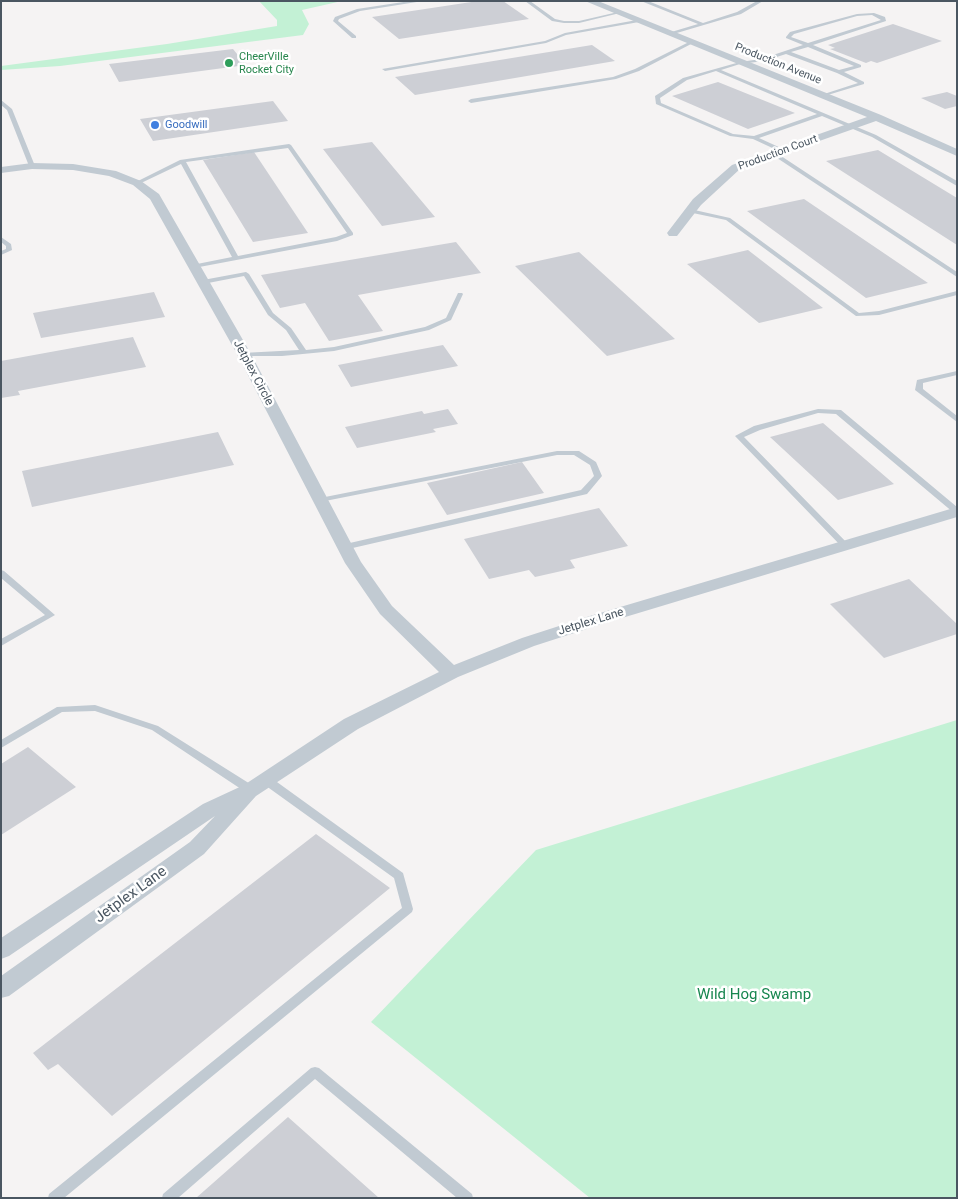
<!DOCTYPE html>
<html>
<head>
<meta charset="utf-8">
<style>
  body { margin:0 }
  #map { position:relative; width:958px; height:1199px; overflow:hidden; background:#f5f3f3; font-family:Roboto,sans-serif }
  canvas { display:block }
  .frame { position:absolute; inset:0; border:2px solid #4a5661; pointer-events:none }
</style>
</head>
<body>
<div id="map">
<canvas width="958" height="1199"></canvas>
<div class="frame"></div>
</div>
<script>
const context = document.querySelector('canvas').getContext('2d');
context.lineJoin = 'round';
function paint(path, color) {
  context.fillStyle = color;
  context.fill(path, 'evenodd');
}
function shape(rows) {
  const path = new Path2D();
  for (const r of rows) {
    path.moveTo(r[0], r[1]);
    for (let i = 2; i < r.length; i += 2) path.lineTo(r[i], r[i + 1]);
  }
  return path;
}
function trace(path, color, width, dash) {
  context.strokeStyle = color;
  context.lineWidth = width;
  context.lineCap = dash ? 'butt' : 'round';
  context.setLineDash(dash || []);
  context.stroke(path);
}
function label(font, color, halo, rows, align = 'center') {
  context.font = font + ' Roboto,sans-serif';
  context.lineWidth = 5;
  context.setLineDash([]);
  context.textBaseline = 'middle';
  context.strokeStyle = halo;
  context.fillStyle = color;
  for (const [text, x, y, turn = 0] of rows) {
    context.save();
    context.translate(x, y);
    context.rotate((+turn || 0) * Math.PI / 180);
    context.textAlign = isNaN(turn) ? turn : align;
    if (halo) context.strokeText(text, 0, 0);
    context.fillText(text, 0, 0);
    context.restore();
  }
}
paint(shape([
  [259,1,342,1,302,10,309,24,303,35,60,66,1,70,1,66,167,44,277,26,277,20],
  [957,720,957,1198,590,1198,371,1022,536,850]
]), '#c3f1d5');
paint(shape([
  [478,1,503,1,529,19,399,39,372,17],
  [893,24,942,41,877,63,871,61,866,63,830,49,835,48,828,45],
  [592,45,615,61,415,95,395,77],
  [233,49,246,65,119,82,109,64],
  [718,82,795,113,748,129,672,96],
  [947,92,957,96,957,106,945,109,921,98],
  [273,101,288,121,153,141,140,119],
  [372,142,435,217,382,226,323,149],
  [878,150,957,198,957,245,826,161],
  [254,152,308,233,253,242,203,160],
  [804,199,928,283,866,298,747,211],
  [456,242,481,273,358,295,383,331,329,341,305,303,280,308,261,275],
  [748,250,823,308,759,323,687,264],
  [579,252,675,339,607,356,515,266],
  [154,292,165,317,41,338,33,313],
  [133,337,146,367,18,391,20,395,1,398,1,361],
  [443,345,458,366,351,387,338,365],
  [448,409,458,424,433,429,436,432,357,448,345,427,422,411,424,414],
  [823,423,894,484,838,500,770,437],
  [218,432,234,465,32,507,22,471],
  [522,462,544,493,447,515,427,483],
  [599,508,628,546,570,560,575,568,535,577,529,570,489,579,464,539],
  [909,579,957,624,957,634,884,658,830,604],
  [28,747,76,787,1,835,1,764],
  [316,834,390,888,112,1116,58,1064,48,1070,33,1053],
  [288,1117,379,1198,196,1198]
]), '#cdcfd5');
paint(shape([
  [410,1,423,1,360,11,339,19,338,21,356,36,356,38,352,38,333,21,335,17,357,9,410,1],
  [525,1,530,1,555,19,564,21,579,21,618,12,620,13,579,23,564,23,552,21,525,1],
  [641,1,648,1,703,23,737,12,757,1,763,1,741,14,670,35,668,34,668,33,698,24,641,1],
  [874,13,885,17,886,21,813,45,861,65,861,67,844,72,864,82,864,84,821,97,821,95,858,83,837,73,786,54,764,61,740,64,721,70,876,135,957,181,957,186,872,137,822,116,759,138,783,149,784,150,781,152,753,139,730,136,656,104,655,96,683,78,740,62,761,59,803,45,786,38,786,37,790,32,857,14,874,13],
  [872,15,881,20,808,43,791,37,794,34,857,16,872,15],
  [808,47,854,66,839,70,791,52,808,47],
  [716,71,817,114,754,136,733,134,661,103,660,98,687,80,716,71],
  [637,20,639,20,639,22,566,35,546,43,385,71,382,69,545,41,565,33,637,20],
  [689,42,693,43,639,71,616,79,471,103,468,101,471,99,613,77,635,69,689,42],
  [1,100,12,109,35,166,34,167,29,166,7,110,1,105,1,100],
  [289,144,291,145,353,233,353,235,337,241,194,268,192,267,192,265,232,257,181,164,139,184,134,183,180,160,289,144],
  [288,148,347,233,336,237,238,256,186,162,288,148],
  [771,152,775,152,957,272,957,277,771,154,771,152],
  [690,209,730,218,859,313,879,311,957,291,957,295,879,315,856,316,726,220,688,212,687,211,690,209],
  [1,237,11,244,12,250,1,255,1,251,6,249,6,246,1,242,1,237],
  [246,272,249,274,273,313,291,328,306,350,334,347,425,327,446,318,458,293,462,293,463,294,451,320,429,330,334,351,282,356,244,356,240,354,242,353,299,350,286,330,268,315,244,276,203,284,200,282,203,280,246,272],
  [957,371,957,375,923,383,923,389,957,416,957,422,915,390,917,380,957,371],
  [818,409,841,410,957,507,957,513,954,513,836,414,818,413,760,430,744,437,849,545,845,548,842,547,735,436,754,426,818,409],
  [557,451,579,451,596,462,602,476,587,494,344,550,341,549,340,547,341,545,581,490,594,476,590,465,574,455,557,455,320,502,316,500,320,498,557,451],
  [1,570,4,571,55,615,1,646,1,639,45,615,1,578,1,570],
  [95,705,158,726,255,787,256,790,255,793,247,793,152,730,95,711,62,712,1,748,1,740,57,707,95,705],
  [266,776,270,777,403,873,413,909,412,912,64,1198,48,1198,49,1194,402,908,394,878,262,783,261,780,262,777,266,776],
  [315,1067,319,1068,472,1194,473,1198,457,1198,315,1079,178,1198,162,1198,163,1194,311,1068,315,1067]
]), '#c1cad2');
paint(shape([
  [585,1,598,1,881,115,957,149,957,156,876,121,740,169,701,205,677,236,669,236,667,233,693,199,732,165,867,117,585,1],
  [32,163,73,164,116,171,141,181,159,194,251,354,361,562,392,606,454,665,522,638,590,616,957,507,957,517,602,624,534,646,458,677,358,729,256,796,204,854,9,996,1,998,1,976,190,842,215,816,9,956,1,959,1,938,203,804,244,785,344,719,439,672,380,614,345,563,237,354,150,199,133,185,109,176,73,170,32,169,1,173,1,167,32,163]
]), '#c1cad2');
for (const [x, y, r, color] of [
  [229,63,5,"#2e9e5b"],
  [155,125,5,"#3f7fe0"]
]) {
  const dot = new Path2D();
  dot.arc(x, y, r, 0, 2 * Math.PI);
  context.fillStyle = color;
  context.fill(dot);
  trace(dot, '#fff', 2);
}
label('11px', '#27864d', '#fff', [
  ["CheerVille",239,57],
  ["Rocket City",239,70]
], 'left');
label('11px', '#4a5661', '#fff', [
  ["Production Avenue",778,64,22],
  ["Production Court",778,153,-20]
]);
label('11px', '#366cbe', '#fff', [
  ["Goodwill",165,125]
], 'left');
label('12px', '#4a5661', '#fff', [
  ["Jetplex Circle",253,373,62],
  ["Jetplex Lane",591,622,-17]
]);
label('15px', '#4a5661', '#fff', [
  ["Jetplex Lane",131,895,-36]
]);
label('15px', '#17864f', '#fff', [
  ["Wild Hog Swamp",754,995]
]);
</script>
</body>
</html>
